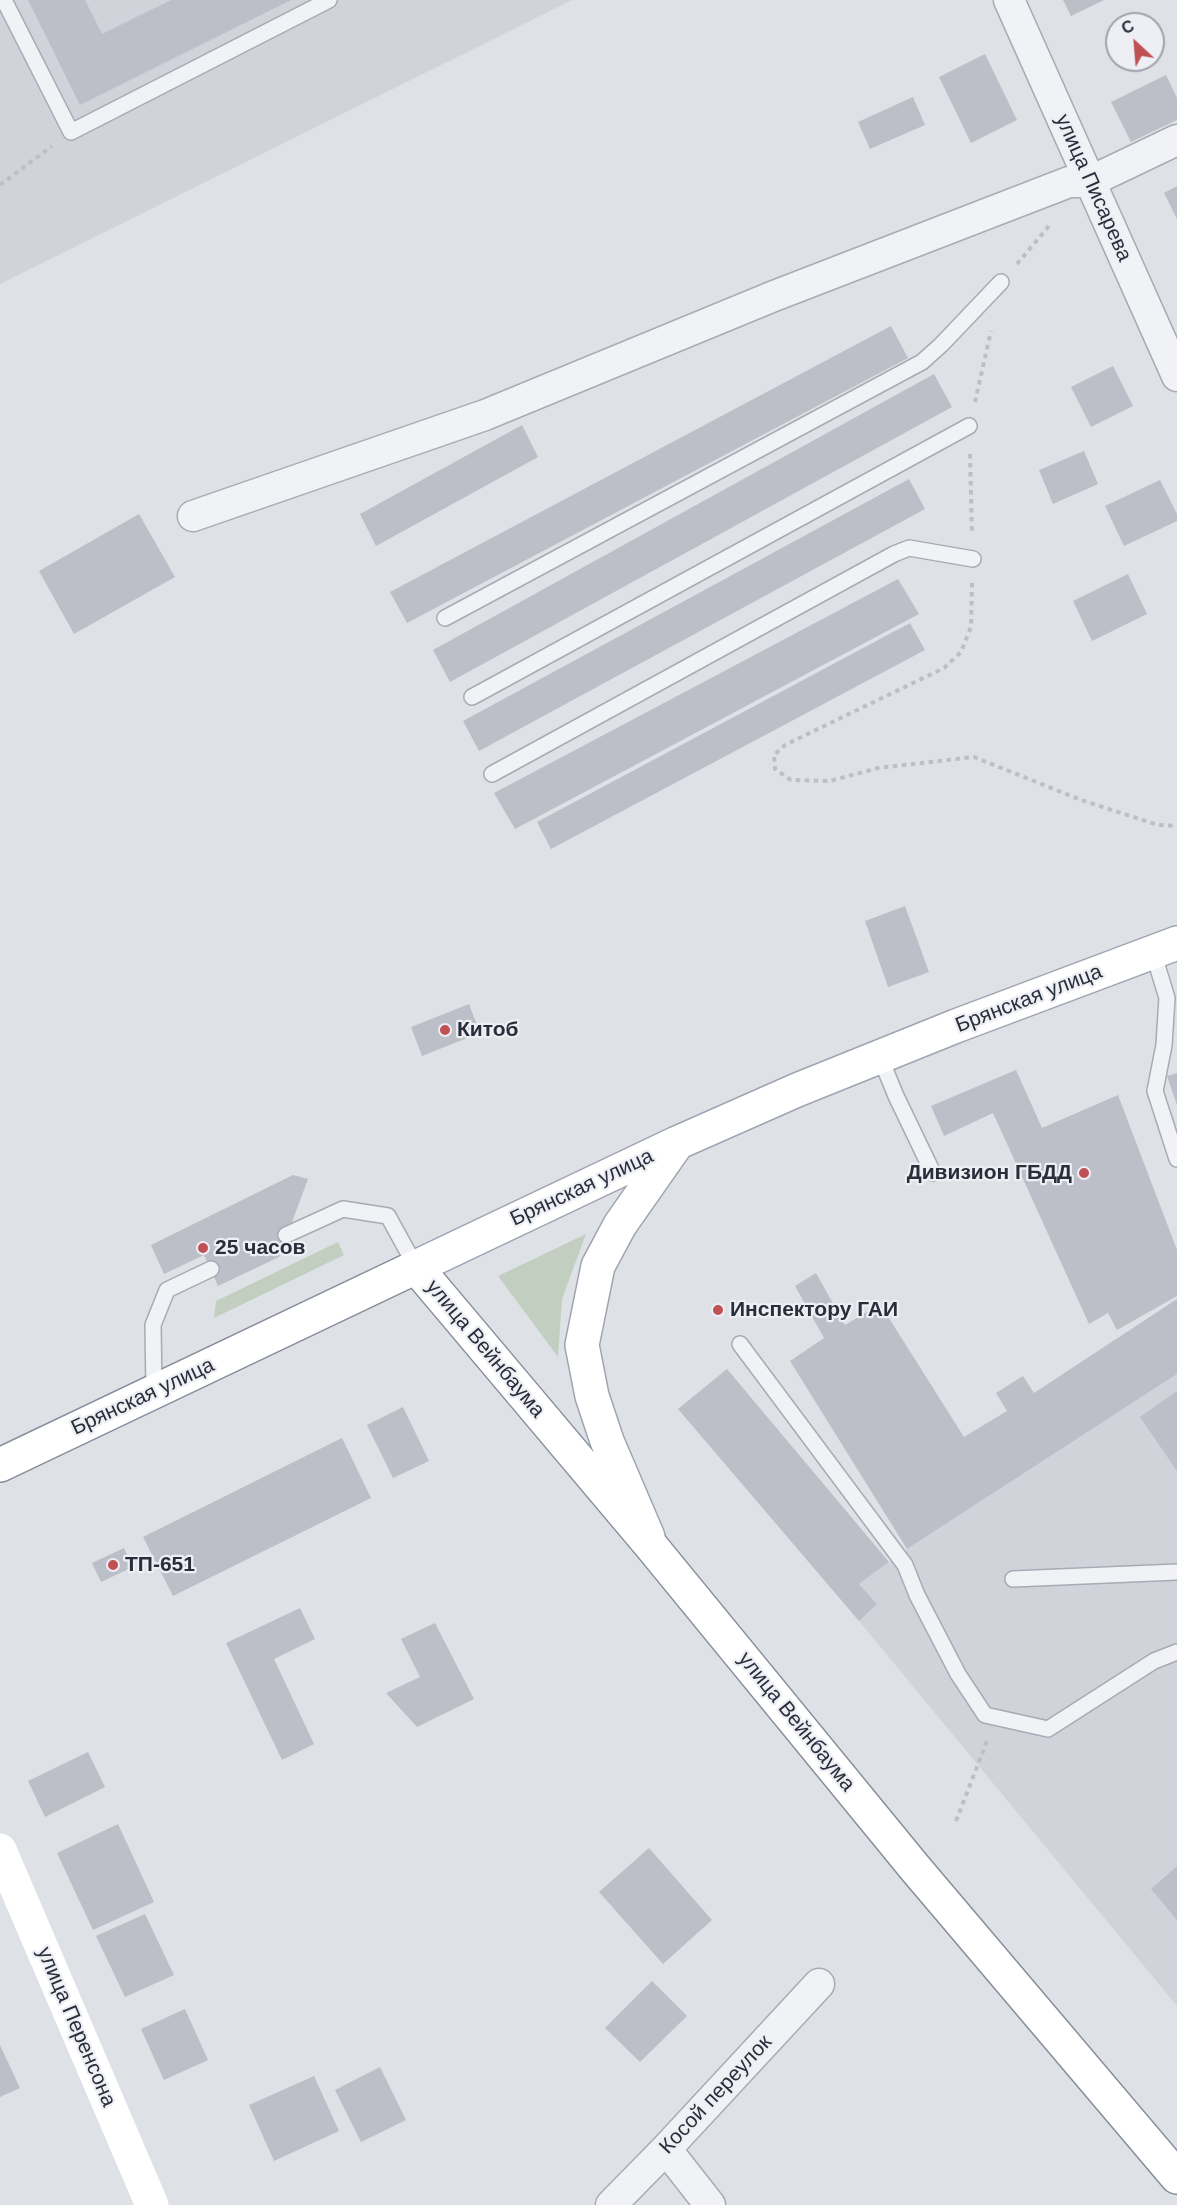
<!DOCTYPE html>
<html>
<head>
<meta charset="utf-8">
<style>
  body { margin:0 }
  #map { position:relative; width:1177px; height:2205px; overflow:hidden; background:#dee1e6; font-family:Helvetica,sans-serif }
  canvas { display:block }
  .north { position:absolute; left:1105px; top:12px; width:60px; height:60px; box-sizing:border-box; background:#eeeff4; border:2px solid #9fa2aa; border-radius:50%; rotate:334deg; font-size:16px; font-weight:700; line-height:24px; text-align:center; color:#292e3b }
  .north::after { content:''; display:block; margin:auto; width:21px; height:27px; background:#bf5053; clip-path:polygon(50% 0,100% 100%,50% 72%,0 100%) }
</style>
</head>
<body>
<div id="map">
<canvas width="1177" height="2205"></canvas>
<div class="north">С</div>
</div>
<script>
const context = document.querySelector('canvas').getContext('2d');
context.lineJoin = 'round';
function paint(path, color) {
  context.fillStyle = color;
  context.fill(path, 'evenodd');
}
function shape(rows) {
  const path = new Path2D();
  for (const r of rows) {
    path.moveTo(r[0], r[1]);
    for (let i = 2; i < r.length; i += 2) path.lineTo(r[i], r[i + 1]);
  }
  return path;
}
function trace(path, color, width, dash) {
  context.strokeStyle = color;
  context.lineWidth = width;
  context.lineCap = dash ? 'butt' : 'round';
  context.setLineDash(dash || []);
  context.stroke(path);
}
function label(font, color, halo, rows, align = 'center') {
  context.font = font + ' Helvetica,sans-serif';
  context.lineWidth = 4.5;
  context.setLineDash([]);
  context.textBaseline = 'middle';
  context.strokeStyle = halo;
  context.fillStyle = color;
  for (const [text, x, y, turn = 0] of rows) {
    context.save();
    context.translate(x, y);
    context.rotate((+turn || 0) * Math.PI / 180);
    context.textAlign = isNaN(turn) ? turn : align;
    if (halo) context.strokeText(text, 0, 0);
    context.fillText(text, 0, 0);
    context.restore();
  }
}
paint(shape([
  [0,0,572,0,0,284],
  [1177,1374,1177,2006,859,1621,877,1604,859,1584,907,1549]
]), '#d1d3db');
paint(shape([
  [586,1234,562,1299,558,1357,498,1276],
  [338,1242,344,1255,214,1318,216,1301]
]), '#c2cfc0');
paint(shape([
  [28,0,85,0,102,34,171,0,291,0,80,105],
  [1063,0,1104,0,1071,16],
  [985,54,1017,120,971,143,939,77],
  [1166,75,1177,98,1177,120,1131,142,1111,102],
  [913,97,925,125,870,149,858,122],
  [1177,186,1177,219,1164,193],
  [891,326,908,358,407,623,390,592],
  [1113,366,1133,406,1091,427,1071,387],
  [934,374,952,407,450,682,433,650],
  [522,425,538,457,376,546,360,514],
  [1084,451,1098,484,1053,504,1039,470],
  [909,479,925,509,479,751,463,721],
  [1160,480,1177,514,1177,521,1124,546,1105,506],
  [139,514,175,577,74,634,39,571],
  [1128,574,1147,614,1092,641,1073,601],
  [898,579,919,614,515,829,494,793],
  [910,623,925,650,551,849,537,822],
  [905,906,929,972,888,987,865,921],
  [469,1004,480,1033,422,1056,411,1027],
  [1016,1070,1042,1128,1118,1095,1177,1250,1177,1296,1117,1330,1108,1313,1089,1324,993,1113,944,1136,931,1106],
  [1177,1073,1177,1105,1167,1076],
  [293,1175,308,1179,279,1257,218,1286,204,1255,164,1274,151,1245],
  [816,1273,845,1325,880,1304,964,1437,1007,1411,996,1393,1023,1376,1034,1393,1177,1299,1177,1374,907,1549,790,1361,824,1338,795,1286],
  [727,1369,889,1562,859,1584,877,1604,859,1621,678,1409],
  [1177,1391,1177,1471,1140,1417],
  [403,1407,429,1461,393,1478,367,1425],
  [342,1438,371,1498,173,1596,143,1537],
  [124,1548,133,1567,101,1582,92,1563],
  [300,1608,315,1639,274,1659,314,1744,282,1760,226,1643],
  [435,1623,474,1699,417,1727,386,1693,420,1677,401,1639],
  [88,1752,105,1787,45,1817,28,1781],
  [118,1824,154,1902,93,1930,57,1853],
  [649,1848,712,1920,663,1964,599,1892],
  [1177,1866,1177,1920,1151,1889],
  [145,1914,174,1975,125,1997,96,1936],
  [652,1981,687,2016,640,2062,605,2028],
  [185,2009,208,2060,164,2080,141,2029],
  [0,2045,20,2088,0,2097],
  [380,2067,406,2120,361,2142,335,2090],
  [314,2076,339,2131,274,2161,249,2105]
]), '#bcbfc8');
const lane = shape([
  [4,0,71,132,329,0],
  [445,618,922,362,941,345,1001,282],
  [472,697,969,426],
  [492,774,894,554,909,548,973,559],
  [1153,952,1167,998,1164,1045,1155,1091,1177,1159],
  [880,1057,896,1096,933,1173],
  [286,1235,343,1209,388,1216,416,1267],
  [740,1344,905,1565,917,1595,958,1674,985,1715,1048,1729,1154,1661,1177,1652],
  [154,1391,153,1325,167,1290,211,1269],
  [1013,1579,1177,1572]
]);
const street = shape([
  [1009,0,1177,376],
  [193,516,485,415,774,296,1069,182,1089,182,1177,140],
  [666,2149,710,2205],
  [611,2205,666,2149,819,1984]
]);
const primary = shape([
  [416,1267,677,1143,797,1090,956,1026,1177,943],
  [648,1537,607,1441,592,1396,582,1345,598,1266,620,1225,676,1145]
]);
const highway = shape([
  [0,1465,416,1267,652,1547,915,1868,1177,2177]
]);
trace(lane, '#a8abb3', 18);
trace(street, '#a8abb3', 33);
trace(primary, '#9fa4b1', 36);
trace(highway, '#878d9b', 36);
trace(shape([
  [0,185,52,146],
  [1017,264,1049,226],
  [975,402,991,331],
  [970,454,972,534],
  [972,583,971,627,961,652,944,668,785,745,774,755,775,769,791,780,830,781,878,768,974,757,1081,800,1158,825,1177,826],
  [956,1821,987,1741]
]), '#bdbfc5', 4, [4.5, 4.5]);
trace(lane, '#f1f2f5', 15);
trace(street, '#f1f2f5', 30);
trace(shape([
  [0,1850,152,2205]
]), '#fff', 33);
trace(primary, '#fff', 33);
trace(highway, '#fff', 33);
for (const [x, y, r, color] of [
  [445,1030,6,"#bf5053"],
  [1084,1173,6,"#bf5053"],
  [203,1248,6,"#bf5053"],
  [718,1310,6,"#bf5053"],
  [113,1565,6,"#bf5053"]
]) {
  const dot = new Path2D();
  dot.arc(x, y, r, 0, 2 * Math.PI);
  context.fillStyle = color;
  context.fill(dot);
  trace(dot, '#eeeff4', 2);
}
label('21px', '#292e3b', '#eeeff4', [
  ["улица Писарева",1093,188,66],
  ["Брянская улица",1029,999,-21],
  ["Брянская улица",582,1188,-25],
  ["улица Вейнбаума",485,1349,50],
  ["Брянская улица",143,1397,-25],
  ["улица Вейнбаума",796,1722,51],
  ["улица Перенсона",76,2027,67],
  ["Косой переулок",716,2095,-47]
]);
label('bold 21px', '#292e3b', '#eeeff4', [
  ["Китоб",457,1030],
  ["Дивизион ГБДД",1072,1173,"right"],
  ["25 часов",215,1248],
  ["Инспектору ГАИ",730,1310],
  ["ТП-651",125,1565]
], 'left');
</script>
</body>
</html>
